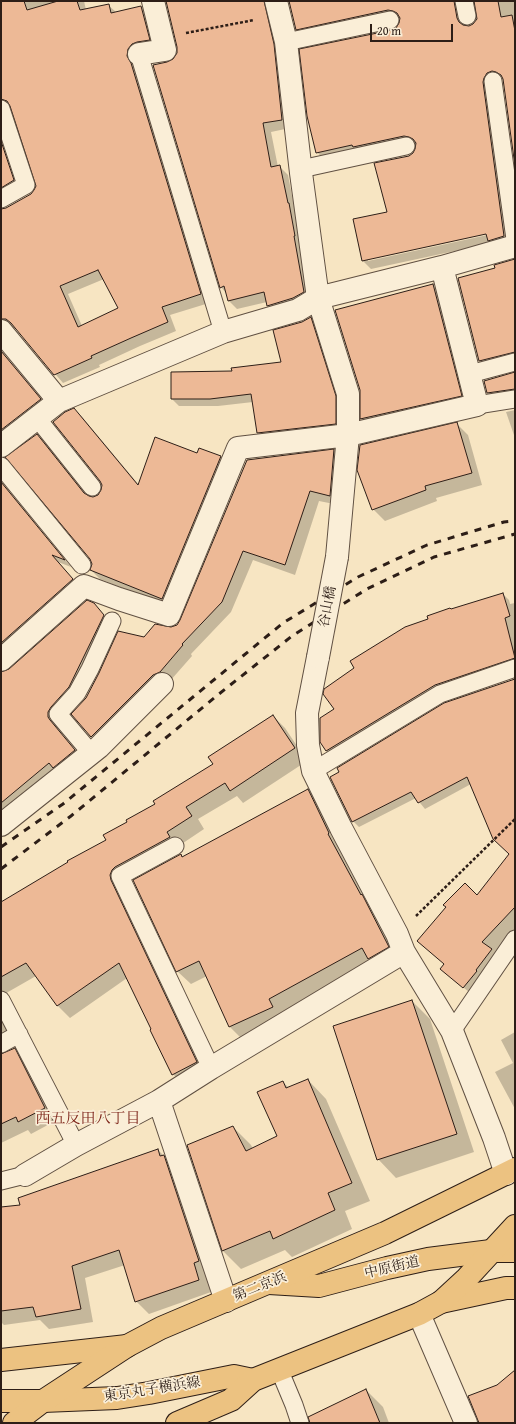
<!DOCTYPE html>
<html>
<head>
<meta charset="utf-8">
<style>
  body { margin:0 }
  #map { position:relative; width:516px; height:1424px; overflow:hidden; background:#f7e5c2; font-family:"Gentium Book Plus",serif }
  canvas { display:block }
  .frame { position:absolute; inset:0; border:2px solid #2d1e17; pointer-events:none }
  .scale { position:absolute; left:370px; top:24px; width:83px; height:18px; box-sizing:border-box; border:2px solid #2d1e17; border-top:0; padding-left:5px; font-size:12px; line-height:14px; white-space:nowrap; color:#2d1e17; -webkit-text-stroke:3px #faeed7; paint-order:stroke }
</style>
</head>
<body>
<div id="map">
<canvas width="516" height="1424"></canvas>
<div class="frame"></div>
<div class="scale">20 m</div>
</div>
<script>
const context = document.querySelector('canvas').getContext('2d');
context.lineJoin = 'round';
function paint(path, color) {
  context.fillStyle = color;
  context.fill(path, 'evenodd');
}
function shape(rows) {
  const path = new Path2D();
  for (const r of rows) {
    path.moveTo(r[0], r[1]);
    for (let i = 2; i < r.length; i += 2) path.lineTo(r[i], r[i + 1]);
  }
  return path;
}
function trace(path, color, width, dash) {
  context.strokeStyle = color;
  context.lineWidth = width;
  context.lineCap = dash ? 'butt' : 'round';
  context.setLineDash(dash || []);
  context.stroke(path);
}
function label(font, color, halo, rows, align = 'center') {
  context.font = font + ' "Gentium Book Plus","Noto Serif JP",serif';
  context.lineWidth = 3.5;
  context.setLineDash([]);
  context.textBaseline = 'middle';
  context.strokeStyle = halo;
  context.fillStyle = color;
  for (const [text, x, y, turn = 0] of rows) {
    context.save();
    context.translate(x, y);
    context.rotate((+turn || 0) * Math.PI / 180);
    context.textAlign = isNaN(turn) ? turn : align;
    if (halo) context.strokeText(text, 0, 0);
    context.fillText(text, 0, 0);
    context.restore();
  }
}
paint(shape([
  [1,1,84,1,86,10,108,5,116,12,141,7,150,16,158,48,146,50,209,303,170,315,176,331,140,346,99,365,100,367,63,383,17,329,8,327,1,331,1,210,6,209,31,195,37,186,12,107,6,108,1,113],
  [104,279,119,309,82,326,68,294],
  [167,1,276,1,290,128,271,132,278,167,280,167,288,175,312,300,277,314,268,305,267,302,237,309,229,301,226,293,221,287,173,61,178,55,178,47],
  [290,1,468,1,462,12,466,27,469,27,474,25,477,20,474,1,515,1,515,157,504,80,501,79,513,244,492,243,371,269,363,261,388,213,409,157,414,154,417,145,325,161,317,152,393,31,398,28,401,19,305,38,297,29],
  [491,232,492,234,368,261,368,259],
  [1,125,22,189,1,202],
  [515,260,515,362,488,369,480,361,496,269],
  [433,285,438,290,466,400,366,423,361,419,361,390],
  [311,318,318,325,342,404,342,431,265,440,258,433,253,402,218,406,179,406,172,399,172,372,233,372,282,363,302,323],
  [1,350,49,408,1,446],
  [515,373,515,399,496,401,488,393],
  [74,409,83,418,139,485,221,457,230,465,171,607,100,579,91,570,93,564,37,435,46,444,88,497,93,498,99,496,102,491,103,485],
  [515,410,515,438,506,412],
  [457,424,468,435,482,485,436,498,437,501,385,521,373,509],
  [334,450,344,460,339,505,319,501,295,575,253,560,231,612,191,654,192,656,170,681,101,746,73,714,144,638,177,626,181,621,247,460],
  [1,481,71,567,58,562,81,588,1,659],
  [503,594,509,600,510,604,515,603,515,665,333,757,327,751,321,742,335,709,451,610],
  [93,604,112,624,56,721,57,726,59,730,83,759,1,819,1,673,10,670],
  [515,680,515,933,469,992,448,975,477,897,510,854,471,784,425,809,416,798,359,827,353,821],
  [273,716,285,728,307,761,243,803,237,796,198,819,204,829,128,880,209,1075,186,1087,173,1074,127,978,70,1018,58,1006,36,976,1,996,1,903,107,841,128,822,214,765],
  [308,790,321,803,401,960,373,962,282,1012,286,1021,243,1040,229,1026,207,976,191,984,177,971,180,855,183,858],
  [1,1001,17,1043,5,1051,4,1054,14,1049,27,1062,57,1120,31,1134,28,1130,1,1143],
  [412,1001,430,1019,474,1152,396,1178,378,1159],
  [515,1032,515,1109,495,1072,513,1063,501,1040],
  [308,1080,326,1099,370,1201,345,1211,352,1229,292,1257,285,1250,241,1269,223,1251,188,1145,233,1127,251,1145,253,1149,279,1137,283,1082,289,1088],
  [158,1150,176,1168,211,1292,149,1314,136,1301,125,1265,85,1278,93,1322,49,1329,40,1320,4,1325,1,1322,1,1208,21,1206],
  [366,1390,383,1407,389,1423,310,1423]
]), '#0003');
const building = shape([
  [1,1,24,1,27,10,58,1,77,1,80,10,109,4,111,13,141,6,150,40,137,42,132,44,128,49,127,56,131,63,201,294,162,307,168,322,131,338,91,356,92,358,54,375,11,323,6,319,1,319,1,209,6,208,31,194,34,190,36,186,10,106,7,101,1,99,1,1],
  [98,270,118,308,78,327,60,286,98,270],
  [166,1,264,1,274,44,282,120,263,123,271,167,280,165,288,203,289,203,295,236,294,236,304,292,293,298,267,306,264,292,228,301,224,286,220,288,153,65,167,62,173,59,177,53,177,47,166,1],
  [289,1,454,1,457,18,459,22,463,25,469,26,473,24,477,19,474,1,498,1,501,17,512,15,515,31,515,166,503,79,501,75,496,72,492,71,487,73,484,78,483,82,504,236,488,241,486,234,362,261,353,219,387,212,374,163,409,156,413,153,415,149,416,143,413,139,409,137,404,136,353,147,352,145,316,153,307,116,299,49,392,30,396,28,399,23,400,18,397,13,393,11,388,10,296,30,289,1],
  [1,141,14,180,1,188,1,141],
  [515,259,515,352,479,361,458,278,495,268,494,265,515,259],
  [433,284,462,396,360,419,360,390,335,310,433,284],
  [311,317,336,396,336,424,257,433,251,394,210,399,171,399,171,372,232,371,231,368,281,362,273,330,302,322,311,317],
  [1,351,41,399,1,430,1,351],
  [515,372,515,389,487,393,484,381,515,372],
  [74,408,138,485,155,437,197,453,199,448,221,456,162,599,90,570,92,564,90,559,5,457,37,434,84,493,89,496,93,497,98,495,101,490,102,485,100,481,53,422,65,412,74,408],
  [457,422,472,473,425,486,426,490,372,510,357,470,360,445,457,422],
  [334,449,330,496,310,491,285,565,243,551,222,602,182,644,183,645,160,672,153,675,91,737,71,714,86,698,99,673,118,631,144,637,155,624,171,627,177,625,180,620,247,460,334,449],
  [1,482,65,560,52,555,73,579,1,643,1,482],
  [503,593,510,616,505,618,515,658,435,685,326,751,320,742,320,718,334,709,323,694,324,689,354,668,350,661,405,627,428,619,427,616,450,608,451,609,503,593],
  [87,600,94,603,104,615,69,687,51,707,48,712,48,717,50,720,75,750,53,768,49,763,1,803,1,672,9,669,87,600],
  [515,679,515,907,482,942,492,949,476,970,477,971,463,988,440,969,444,964,417,941,446,907,443,905,465,883,477,895,509,854,493,839,467,777,418,803,411,792,352,822,330,777,339,772,337,768,444,703,515,679],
  [273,715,295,748,230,791,225,783,186,807,192,816,167,832,170,837,115,867,112,870,110,875,111,880,197,1062,172,1075,150,1030,151,1029,119,963,57,1006,26,963,1,977,1,902,68,862,67,861,106,840,103,835,127,822,126,820,155,804,153,801,213,764,208,757,273,715],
  [308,789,329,833,328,834,361,895,362,894,389,947,368,959,362,948,269,999,273,1007,229,1027,199,961,176,972,133,880,181,854,182,857,308,789],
  [412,1000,457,1134,377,1160,333,1026,412,1000],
  [15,1048,45,1108,18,1122,16,1117,1,1124,1,1054,15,1048],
  [308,1079,352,1183,328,1193,335,1210,273,1239,270,1231,222,1251,187,1145,233,1126,246,1151,277,1136,257,1092,283,1081,286,1088,308,1079],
  [158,1149,160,1156,164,1155,199,1261,194,1263,199,1280,135,1302,119,1250,72,1266,81,1309,36,1317,33,1307,1,1311,1,1207,20,1205,18,1198,158,1149],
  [515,1370,515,1423,479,1423,468,1396,497,1385,515,1370],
  [366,1389,380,1423,310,1423,308,1417,366,1389]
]);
paint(building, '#edb996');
trace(building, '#2d1e17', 1);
const service = shape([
  [464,1,467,16],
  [286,42,390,20],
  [139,54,223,332],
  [493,81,515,239],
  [1,109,26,185,1,199],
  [301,169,406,146],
  [470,374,515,362],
  [477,405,515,399],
  [37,418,92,487],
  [1,466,82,565],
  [91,753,58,714,77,693,90,669,112,621],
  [313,771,440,694,515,668],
  [175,846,120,876,211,1068],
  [1,1000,76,1145],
  [452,1031,515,939],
  [1,1044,19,1034],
  [1,1181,25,1175],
  [279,1369,294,1405,300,1423]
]);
const minor = shape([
  [276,1,286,42,301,173,318,298,348,394,348,435,337,557],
  [139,54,165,50,153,1],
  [1,331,59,401],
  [1,446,59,401,223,332,298,310,318,298,442,267,515,246],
  [318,657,307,713,308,745,313,771,341,828,397,934,404,952,452,1031,494,1138,506,1174],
  [1,660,84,586,119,599,169,615,238,448,348,435,477,405,442,267],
  [1,825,99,747,162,684],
  [159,1101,226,1301],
  [25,1175,76,1145,159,1101,211,1068,404,952],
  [419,1314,466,1423]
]);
const primary = shape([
  [269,1283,319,1286,387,1268,428,1259,491,1251,515,1251],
  [441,1302,506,1288,515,1288],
  [1,1360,127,1346],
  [1,1401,43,1401,117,1398,149,1393,234,1376,253,1380]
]);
const trunk = shape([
  [14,1423,43,1401,127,1346,161,1328,385,1233,515,1169],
  [177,1423,231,1400,253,1380,419,1314,441,1302,467,1278,515,1226]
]);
trace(service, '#605042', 19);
trace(minor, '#605042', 24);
trace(primary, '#2d1e17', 24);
trace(trunk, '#2d1e17', 24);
trace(shape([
  [186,33,254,20],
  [416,916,515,819]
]), '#2d1e17', 2.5, [3, 2]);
trace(service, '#faeed7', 17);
trace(minor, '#faeed7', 22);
trace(primary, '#ecc281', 22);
trace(trunk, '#ecc281', 22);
trace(shape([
  [1,847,63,804,283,623,358,577,427,545,504,522,515,521],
  [1,869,71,816,219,694,292,636,367,589,434,557,515,534]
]), '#2d1e17', 3, [7, 7]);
const minorBridge = shape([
  [318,657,337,557]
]);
trace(minorBridge, '#605042', 24, []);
trace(minorBridge, '#faeed7', 22);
label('14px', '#2d1e17', '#faeed7', [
  ["谷山橋",328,607,-79],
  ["中原街道",392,1268,-13],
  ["第二京浜",260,1287,-22],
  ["東京丸子横浜線",152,1390,-9]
]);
label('15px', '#7a1f14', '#faeed7', [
  ["西五反田八丁目",88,1119]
]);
</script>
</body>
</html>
